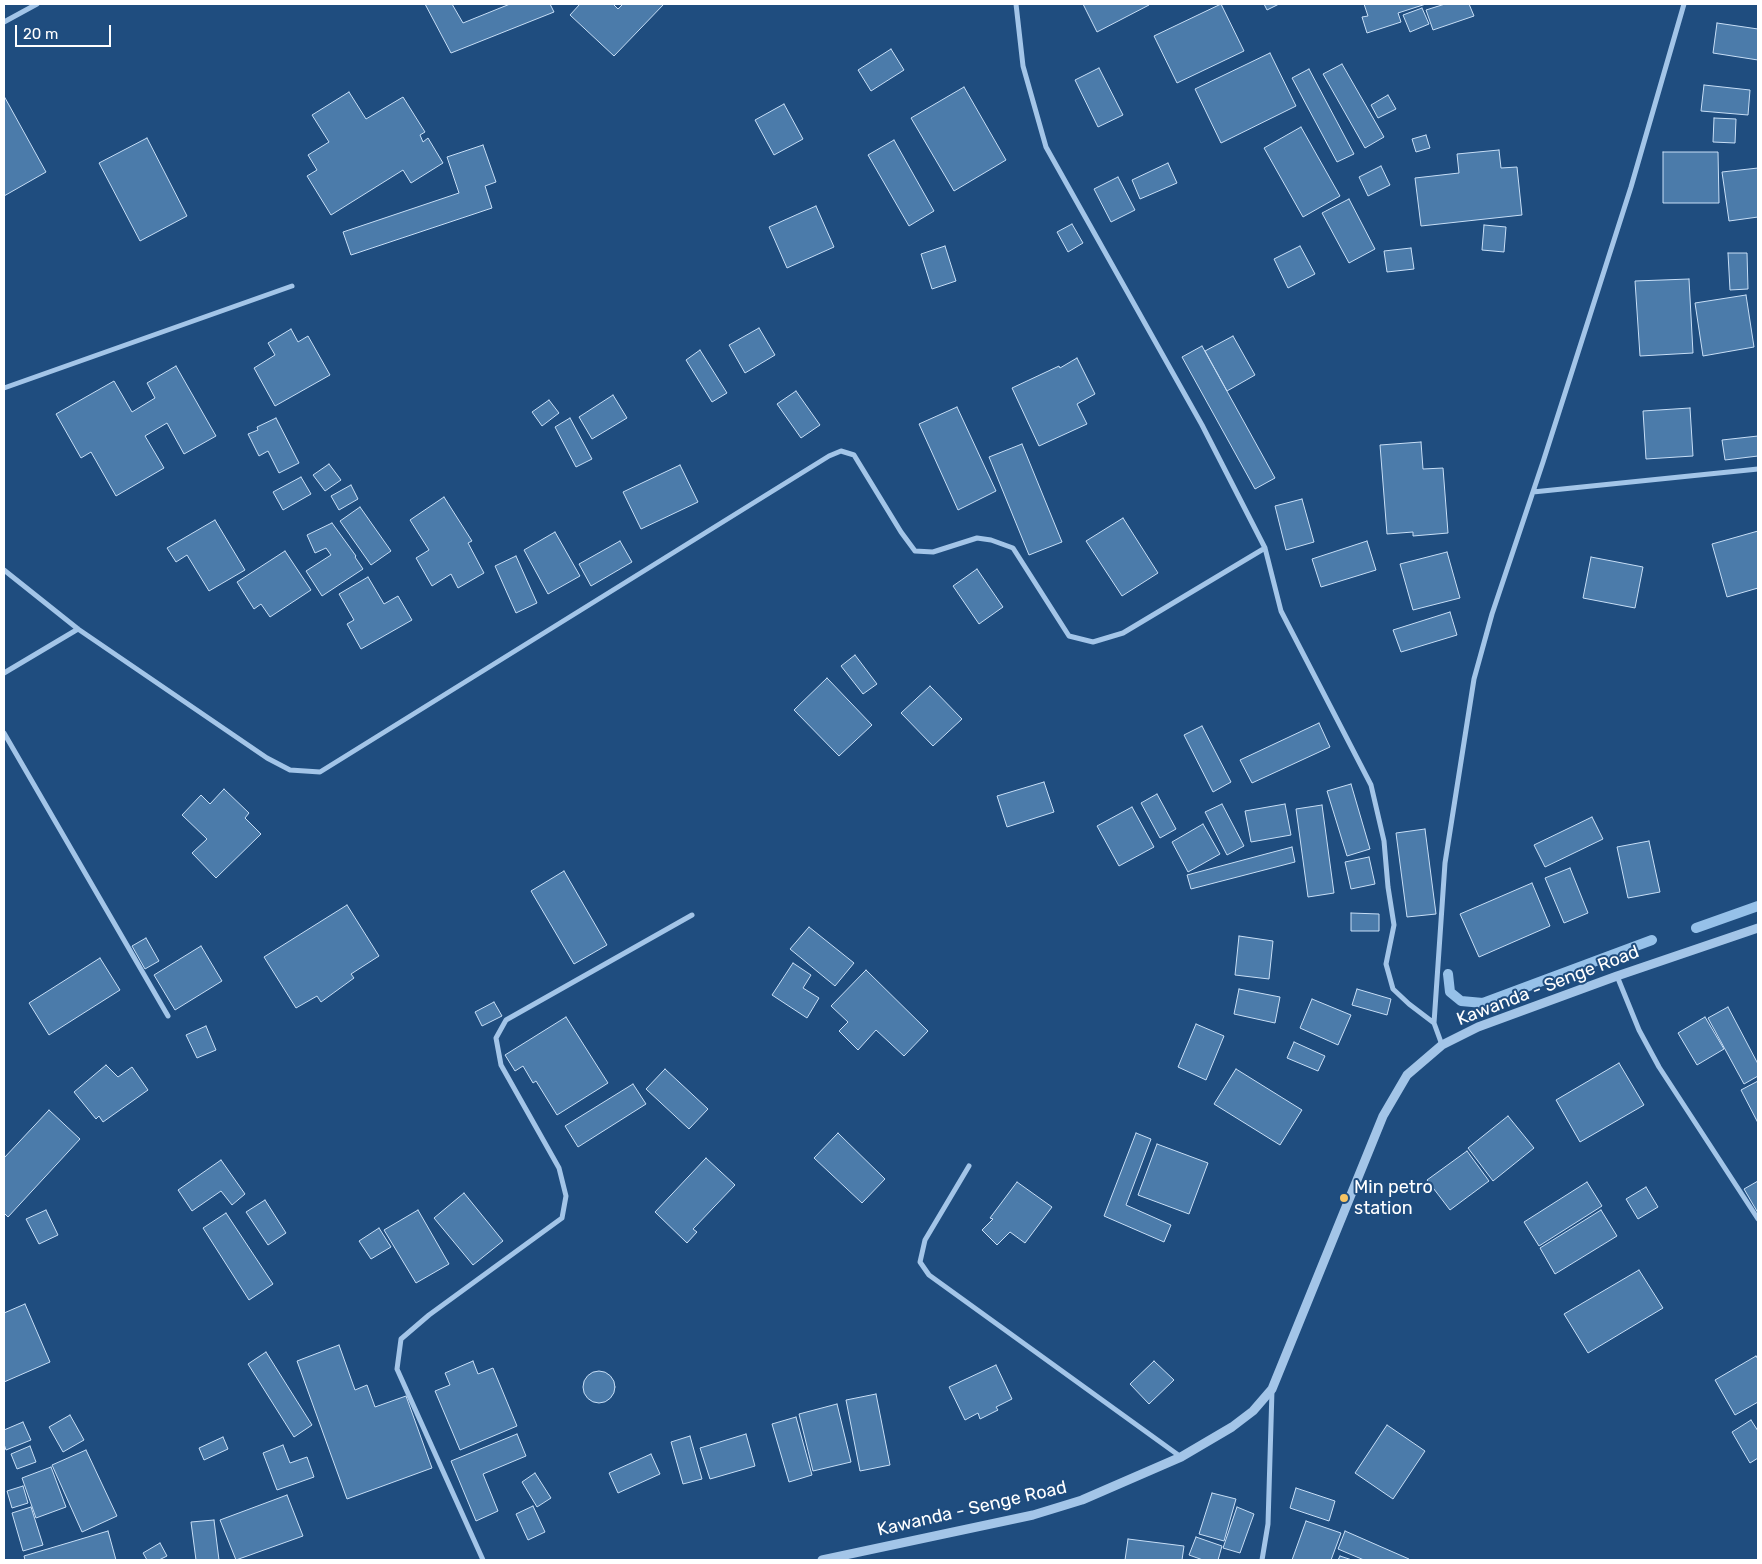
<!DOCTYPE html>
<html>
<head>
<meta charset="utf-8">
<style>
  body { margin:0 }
  #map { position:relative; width:1762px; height:1564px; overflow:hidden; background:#1f4d7f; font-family:Rubik,sans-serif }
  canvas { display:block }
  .frame { position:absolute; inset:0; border:5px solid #fff; pointer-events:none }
  .scale { position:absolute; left:15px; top:25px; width:96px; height:22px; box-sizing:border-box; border:2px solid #fff; border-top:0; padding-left:6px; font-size:15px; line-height:18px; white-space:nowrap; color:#fff; -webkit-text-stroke:4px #1f4d7f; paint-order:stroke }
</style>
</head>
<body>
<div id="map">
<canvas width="1762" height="1564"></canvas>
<div class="frame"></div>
<div class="scale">20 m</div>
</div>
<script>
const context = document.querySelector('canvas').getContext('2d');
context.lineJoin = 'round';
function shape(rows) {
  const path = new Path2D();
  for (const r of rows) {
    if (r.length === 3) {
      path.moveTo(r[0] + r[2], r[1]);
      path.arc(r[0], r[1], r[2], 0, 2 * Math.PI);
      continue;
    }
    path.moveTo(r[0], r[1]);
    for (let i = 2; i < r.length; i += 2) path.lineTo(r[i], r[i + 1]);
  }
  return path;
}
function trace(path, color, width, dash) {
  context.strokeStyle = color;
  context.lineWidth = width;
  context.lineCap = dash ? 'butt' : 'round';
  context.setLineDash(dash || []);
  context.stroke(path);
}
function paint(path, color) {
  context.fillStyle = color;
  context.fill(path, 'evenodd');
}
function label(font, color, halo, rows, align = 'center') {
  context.font = font + ' Rubik,sans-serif';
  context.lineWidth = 4;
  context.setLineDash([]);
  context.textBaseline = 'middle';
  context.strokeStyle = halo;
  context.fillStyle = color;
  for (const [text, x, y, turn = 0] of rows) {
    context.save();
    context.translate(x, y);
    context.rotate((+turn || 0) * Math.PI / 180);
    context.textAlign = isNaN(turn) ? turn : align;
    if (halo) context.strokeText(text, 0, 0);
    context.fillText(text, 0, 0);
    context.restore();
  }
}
trace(shape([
  [1696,928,1758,906],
  [1448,974,1450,992,1461,1001,1483,1003,1652,940]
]), '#96c1e9', 10);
const building = shape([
  [425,4,452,4,463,23,510,4,550,4,554,12,451,53,425,4],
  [580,4,613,4,618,9,623,4,664,4,614,56,570,15,580,4],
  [1083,4,1148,4,1149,5,1097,32,1083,4],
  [1221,4,1244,51,1177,83,1154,36,1221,4],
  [1264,4,1279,4,1267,10,1264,4],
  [1364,4,1426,4,1398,13,1401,22,1367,33,1362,17,1368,16,1364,4],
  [1445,4,1469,4,1474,16,1433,30,1426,10,1445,4],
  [1422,8,1429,24,1410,32,1403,15,1422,8],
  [1717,23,1758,29,1758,60,1713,53,1717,23],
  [891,49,904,70,871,91,858,70,891,49],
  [1270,53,1296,106,1221,143,1195,89,1270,53],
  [1342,64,1384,137,1365,148,1323,74,1342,64],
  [1099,68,1123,115,1098,127,1075,80,1099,68],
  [1309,69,1354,154,1337,162,1292,78,1309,69],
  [1704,85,1750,90,1748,115,1701,111,1704,85],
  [964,87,1006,160,954,191,911,118,964,87],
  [349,92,366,119,403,97,425,132,420,135,423,142,428,138,443,163,411,183,403,170,331,215,307,176,317,170,308,155,329,142,312,115,349,92],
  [1388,95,1396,109,1378,118,1371,105,1388,95],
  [4,96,46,172,4,196,4,96],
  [784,104,803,139,774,155,755,120,784,104],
  [1714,118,1736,119,1735,143,1713,142,1714,118],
  [1301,127,1340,196,1303,217,1264,148,1301,127],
  [1426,135,1430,148,1416,152,1412,139,1426,135],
  [147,138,187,216,140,241,99,163,147,138],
  [894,140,934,211,909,226,868,155,894,140],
  [483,145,496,182,485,186,492,208,351,255,343,232,459,193,447,157,483,145],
  [1499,150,1501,168,1517,167,1522,215,1421,226,1415,178,1459,173,1457,154,1499,150],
  [1663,152,1718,152,1719,203,1663,203,1663,152],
  [1168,163,1177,183,1140,199,1132,180,1168,163],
  [1381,166,1390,185,1368,196,1359,177,1381,166],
  [1758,168,1758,217,1729,221,1722,172,1758,168],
  [1118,177,1135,210,1111,222,1094,189,1118,177],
  [1349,199,1375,249,1349,263,1322,213,1349,199],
  [816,206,834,247,787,268,769,227,816,206],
  [1072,224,1083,243,1068,252,1057,232,1072,224],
  [1484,225,1506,227,1504,252,1482,250,1484,225],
  [945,246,956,281,932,289,921,254,945,246],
  [1300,246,1315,274,1288,288,1274,259,1300,246],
  [1411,248,1414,269,1387,272,1384,251,1411,248],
  [1728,253,1747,253,1748,289,1730,290,1728,253],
  [1689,279,1693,353,1640,356,1635,281,1689,279],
  [1746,295,1754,347,1703,356,1695,303,1746,295],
  [759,328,775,355,745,373,729,345,759,328],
  [291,329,298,342,308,336,330,375,275,406,254,368,275,355,268,343,291,329],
  [1233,336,1255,375,1227,391,1205,351,1233,336],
  [1202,346,1275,478,1255,489,1182,357,1202,346],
  [700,350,727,393,712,402,686,360,700,350],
  [1077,358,1095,394,1077,404,1087,424,1039,446,1012,388,1059,366,1060,368,1077,358],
  [176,366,216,436,184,454,167,423,145,436,164,468,116,496,91,452,81,458,56,414,114,381,132,412,155,398,147,383,176,366],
  [796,391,820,425,801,438,777,404,796,391],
  [613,395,627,418,592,439,579,417,613,395],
  [549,400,559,413,542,426,532,412,549,400],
  [957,407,996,491,958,510,919,424,957,407],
  [1690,408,1693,456,1646,459,1643,411,1690,408],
  [276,418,299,463,279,473,268,451,259,456,248,434,258,430,257,427,276,418],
  [570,418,592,459,576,467,555,427,570,418],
  [1758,436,1758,456,1725,460,1722,440,1758,436],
  [1421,442,1423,469,1443,468,1448,533,1413,536,1413,532,1387,534,1380,445,1421,442],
  [1022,444,1062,542,1029,555,989,457,1022,444],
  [329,464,341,480,325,491,313,475,329,464],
  [680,465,698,502,641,529,623,492,680,465],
  [301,477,311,494,283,510,273,492,301,477],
  [351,485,358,499,339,510,331,496,351,485],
  [444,497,472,541,468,543,484,573,458,588,451,574,432,586,416,558,429,550,410,520,444,497],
  [1302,499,1314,542,1286,550,1275,506,1302,499],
  [360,507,391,551,371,565,340,521,360,507],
  [1123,518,1158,573,1122,596,1086,541,1123,518],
  [215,520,245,570,209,591,187,555,176,562,167,548,215,520],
  [332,523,356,556,355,557,363,569,322,596,306,571,331,555,326,548,315,553,307,535,332,523],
  [1758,531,1758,588,1727,597,1712,544,1758,531],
  [555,532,580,576,548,594,524,550,555,532],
  [620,541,632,562,591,586,579,564,620,541],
  [1367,541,1376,570,1321,587,1312,559,1367,541],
  [285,551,311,590,270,617,261,604,254,609,237,582,285,551],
  [1447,552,1460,598,1413,610,1400,564,1447,552],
  [516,556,537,603,516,613,495,566,516,556],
  [1591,557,1643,567,1635,608,1583,598,1591,557],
  [977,569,1003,607,979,624,953,586,977,569],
  [368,577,384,604,398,596,412,620,361,649,347,624,354,620,339,594,368,577],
  [1450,612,1457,635,1401,652,1393,630,1450,612],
  [855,655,877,684,863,694,841,666,855,655],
  [827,678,872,725,839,756,794,710,827,678],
  [930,686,962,719,933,746,901,713,930,686],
  [1319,723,1330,747,1252,783,1240,760,1319,723],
  [1202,726,1231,782,1213,792,1184,735,1202,726],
  [1044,782,1054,812,1007,827,997,796,1044,782],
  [1351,784,1370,849,1347,856,1327,791,1351,784],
  [224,789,249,813,245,818,261,834,216,878,192,853,207,839,182,815,201,795,210,804,224,789],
  [1157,794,1176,829,1160,838,1141,803,1157,794],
  [1222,804,1244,846,1227,855,1205,812,1222,804],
  [1285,804,1291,835,1251,842,1245,811,1285,804],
  [1322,805,1334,893,1308,897,1296,809,1322,805],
  [1132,807,1154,847,1119,866,1097,826,1132,807],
  [1592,817,1603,839,1545,867,1534,845,1592,817],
  [1203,824,1220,854,1188,872,1172,842,1203,824],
  [1425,829,1436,914,1407,917,1396,833,1425,829],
  [1649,841,1660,892,1628,898,1617,847,1649,841],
  [1292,847,1295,862,1191,889,1187,875,1292,847],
  [1369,857,1375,884,1351,889,1345,862,1369,857],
  [1570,868,1588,913,1564,923,1545,878,1570,868],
  [564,871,607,945,574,964,531,891,564,871],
  [1532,883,1550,926,1479,957,1460,914,1532,883],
  [347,905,379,956,351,974,354,978,321,1002,317,996,296,1008,264,957,347,905],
  [1351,913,1379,914,1379,931,1351,931,1351,913],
  [809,927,854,963,835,986,790,949,809,927],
  [1239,936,1273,941,1269,979,1235,975,1239,936],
  [146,938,159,961,145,969,132,946,146,938],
  [201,946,222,981,175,1010,154,975,201,946],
  [100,958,120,990,49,1035,29,1003,100,958],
  [793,963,811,975,803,988,819,998,807,1018,772,995,793,963],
  [866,970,928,1031,904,1056,876,1030,858,1050,839,1031,848,1022,831,1006,866,970],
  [1239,989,1280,997,1275,1023,1234,1014,1239,989],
  [1357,989,1391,999,1387,1015,1352,1005,1357,989],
  [1312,999,1351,1015,1338,1045,1300,1028,1312,999],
  [494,1002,502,1016,482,1026,475,1012,494,1002],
  [1728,1007,1758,1064,1758,1076,1744,1084,1708,1018,1728,1007],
  [566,1017,608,1083,557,1115,536,1081,533,1083,523,1066,515,1071,505,1055,566,1017],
  [1705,1017,1724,1049,1697,1065,1678,1033,1705,1017],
  [1196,1024,1224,1036,1206,1080,1178,1067,1196,1024],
  [206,1026,216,1050,197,1058,186,1035,206,1026],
  [1294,1042,1325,1056,1318,1071,1287,1058,1294,1042],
  [1619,1063,1644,1105,1580,1142,1556,1100,1619,1063],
  [106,1065,118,1077,132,1067,148,1090,103,1122,99,1116,96,1119,74,1092,106,1065],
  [665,1069,708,1109,689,1129,646,1089,665,1069],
  [1236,1069,1302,1110,1280,1145,1214,1104,1236,1069],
  [1758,1081,1758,1123,1741,1090,1758,1081],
  [633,1084,646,1104,578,1147,565,1126,633,1084],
  [49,1110,80,1139,8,1217,4,1213,4,1158,49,1110],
  [1508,1116,1534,1148,1493,1181,1468,1148,1508,1116],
  [838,1133,885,1179,862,1203,814,1158,838,1133],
  [1136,1133,1151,1139,1126,1205,1171,1225,1164,1242,1104,1216,1136,1133],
  [1157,1144,1208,1163,1189,1214,1138,1195,1157,1144],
  [1467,1151,1489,1181,1450,1210,1427,1180,1467,1151],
  [706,1158,735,1185,693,1229,697,1232,687,1243,655,1212,706,1158],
  [221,1160,245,1194,232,1205,221,1191,192,1211,178,1190,221,1160],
  [1758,1181,1758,1213,1744,1189,1758,1181],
  [1017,1182,1052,1207,1025,1243,1010,1232,997,1245,982,1230,993,1219,990,1218,1017,1182],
  [1587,1182,1602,1206,1539,1246,1524,1222,1587,1182],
  [1646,1187,1658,1207,1638,1219,1626,1199,1646,1187],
  [464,1193,503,1241,473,1265,434,1218,464,1193],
  [265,1200,286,1233,268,1245,246,1212,265,1200],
  [46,1210,58,1235,39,1244,26,1219,46,1210],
  [418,1210,449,1264,416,1283,384,1230,418,1210],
  [1601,1210,1617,1236,1555,1274,1540,1248,1601,1210],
  [226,1213,273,1284,249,1300,203,1228,226,1213],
  [379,1228,391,1247,371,1259,359,1241,379,1228],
  [1639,1270,1663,1308,1588,1353,1564,1314,1639,1270],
  [25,1304,50,1362,4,1382,4,1313,25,1304],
  [339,1345,355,1390,367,1385,375,1407,406,1396,432,1468,347,1499,297,1361,339,1345],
  [266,1352,312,1425,294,1437,248,1364,266,1352],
  [1756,1356,1758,1359,1758,1402,1735,1415,1715,1380,1756,1356],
  [473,1361,478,1374,493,1368,517,1426,460,1450,435,1391,450,1385,445,1373,473,1361],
  [1154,1361,1174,1380,1149,1404,1130,1384,1154,1361],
  [996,1365,1012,1399,996,1407,998,1410,980,1419,978,1413,965,1420,949,1387,996,1365],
  [599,1387,16],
  [876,1394,890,1465,860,1471,846,1400,876,1394],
  [837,1404,851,1462,813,1471,799,1414,837,1404],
  [70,1415,84,1440,63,1452,49,1427,70,1415],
  [796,1417,812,1475,789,1482,772,1424,796,1417],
  [1751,1420,1758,1431,1758,1458,1750,1463,1732,1432,1751,1420],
  [23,1422,31,1440,6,1450,4,1444,4,1430,23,1422],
  [1387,1425,1425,1451,1393,1499,1355,1473,1387,1425],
  [517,1434,526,1456,483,1474,498,1511,476,1521,451,1461,517,1434],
  [746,1434,755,1466,710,1479,700,1448,746,1434],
  [690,1436,702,1479,683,1484,671,1442,690,1436],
  [223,1437,228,1449,204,1460,199,1448,223,1437],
  [283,1445,290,1463,307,1457,314,1477,277,1490,263,1453,283,1445],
  [30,1446,36,1462,17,1469,11,1454,30,1446],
  [86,1450,117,1516,82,1532,52,1465,86,1450],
  [651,1454,660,1474,618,1493,609,1473,651,1454],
  [51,1467,66,1507,36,1518,22,1478,51,1467],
  [535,1473,551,1498,537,1507,522,1482,535,1473],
  [23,1486,28,1503,12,1508,7,1491,23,1486],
  [1296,1488,1335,1501,1329,1521,1290,1508,1296,1488],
  [1212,1493,1236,1499,1224,1541,1199,1534,1212,1493],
  [287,1495,303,1536,236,1560,220,1520,287,1495],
  [533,1506,545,1532,528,1540,516,1514,533,1506],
  [31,1507,43,1545,23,1551,12,1513,31,1507],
  [1237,1507,1254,1514,1240,1553,1223,1548,1237,1507],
  [214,1520,219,1560,196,1560,191,1522,214,1520],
  [1306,1521,1341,1533,1331,1560,1292,1560,1306,1521],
  [108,1531,116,1560,25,1560,24,1556,108,1531],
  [1345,1531,1409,1559,1409,1560,1364,1560,1338,1549,1345,1531],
  [1196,1537,1222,1546,1218,1560,1203,1560,1189,1555,1196,1537],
  [1128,1539,1184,1546,1182,1560,1125,1560,1128,1539],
  [160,1543,167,1556,159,1560,147,1560,143,1553,160,1543],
  [1340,1556,1352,1560,1338,1560,1340,1556]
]);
paint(building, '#4b7baa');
trace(building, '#c7def6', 1);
trace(shape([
  [1016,4,1023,66,1046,147,1202,425,1265,548,1281,611,1371,785,1384,841,1388,887,1394,925,1386,964,1393,989,1409,1004,1434,1023],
  [4,22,37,4],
  [4,388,292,286],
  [1533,492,1758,469],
  [4,570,78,629,267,758,290,770,320,772,829,456,841,451,854,455,901,532,915,551,933,552,977,538,991,540,1013,548,1069,636,1093,642,1123,633,1265,548],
  [4,673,78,629],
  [4,733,168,1016],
  [1617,976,1639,1030,1659,1067,1758,1219],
  [1442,1045,1434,1023,1445,863,1474,679,1492,614,1543,462,1631,187,1684,4],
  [969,1166,925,1240,920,1262,929,1275,1181,1457],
  [483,1560,397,1369,401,1339,429,1315,562,1218,566,1196,559,1168,501,1065,496,1038,506,1020,692,915],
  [1262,1560,1268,1524,1272,1390]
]), '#a3c5e8', 5);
trace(shape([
  [822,1560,1033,1515,1082,1500,1181,1457,1232,1427,1253,1411,1272,1389,1383,1116,1407,1075,1442,1045,1478,1027,1617,976,1758,928]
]), '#a3c5e8', 9);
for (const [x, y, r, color] of [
  [1344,1198,5,"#f6c463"]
]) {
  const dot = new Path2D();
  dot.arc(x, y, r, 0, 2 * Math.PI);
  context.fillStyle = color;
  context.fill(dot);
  trace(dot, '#1f4d7f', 2);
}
label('18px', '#fff', '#1f4d7f', [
  ["Kawanda - Senge Road",1548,986,-21],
  ["Kawanda - Senge Road",972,1509,-13]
]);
label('18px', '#fff', '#1f4d7f', [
  ["Min petro",1354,1188],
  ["station",1354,1209]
], 'left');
</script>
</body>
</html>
